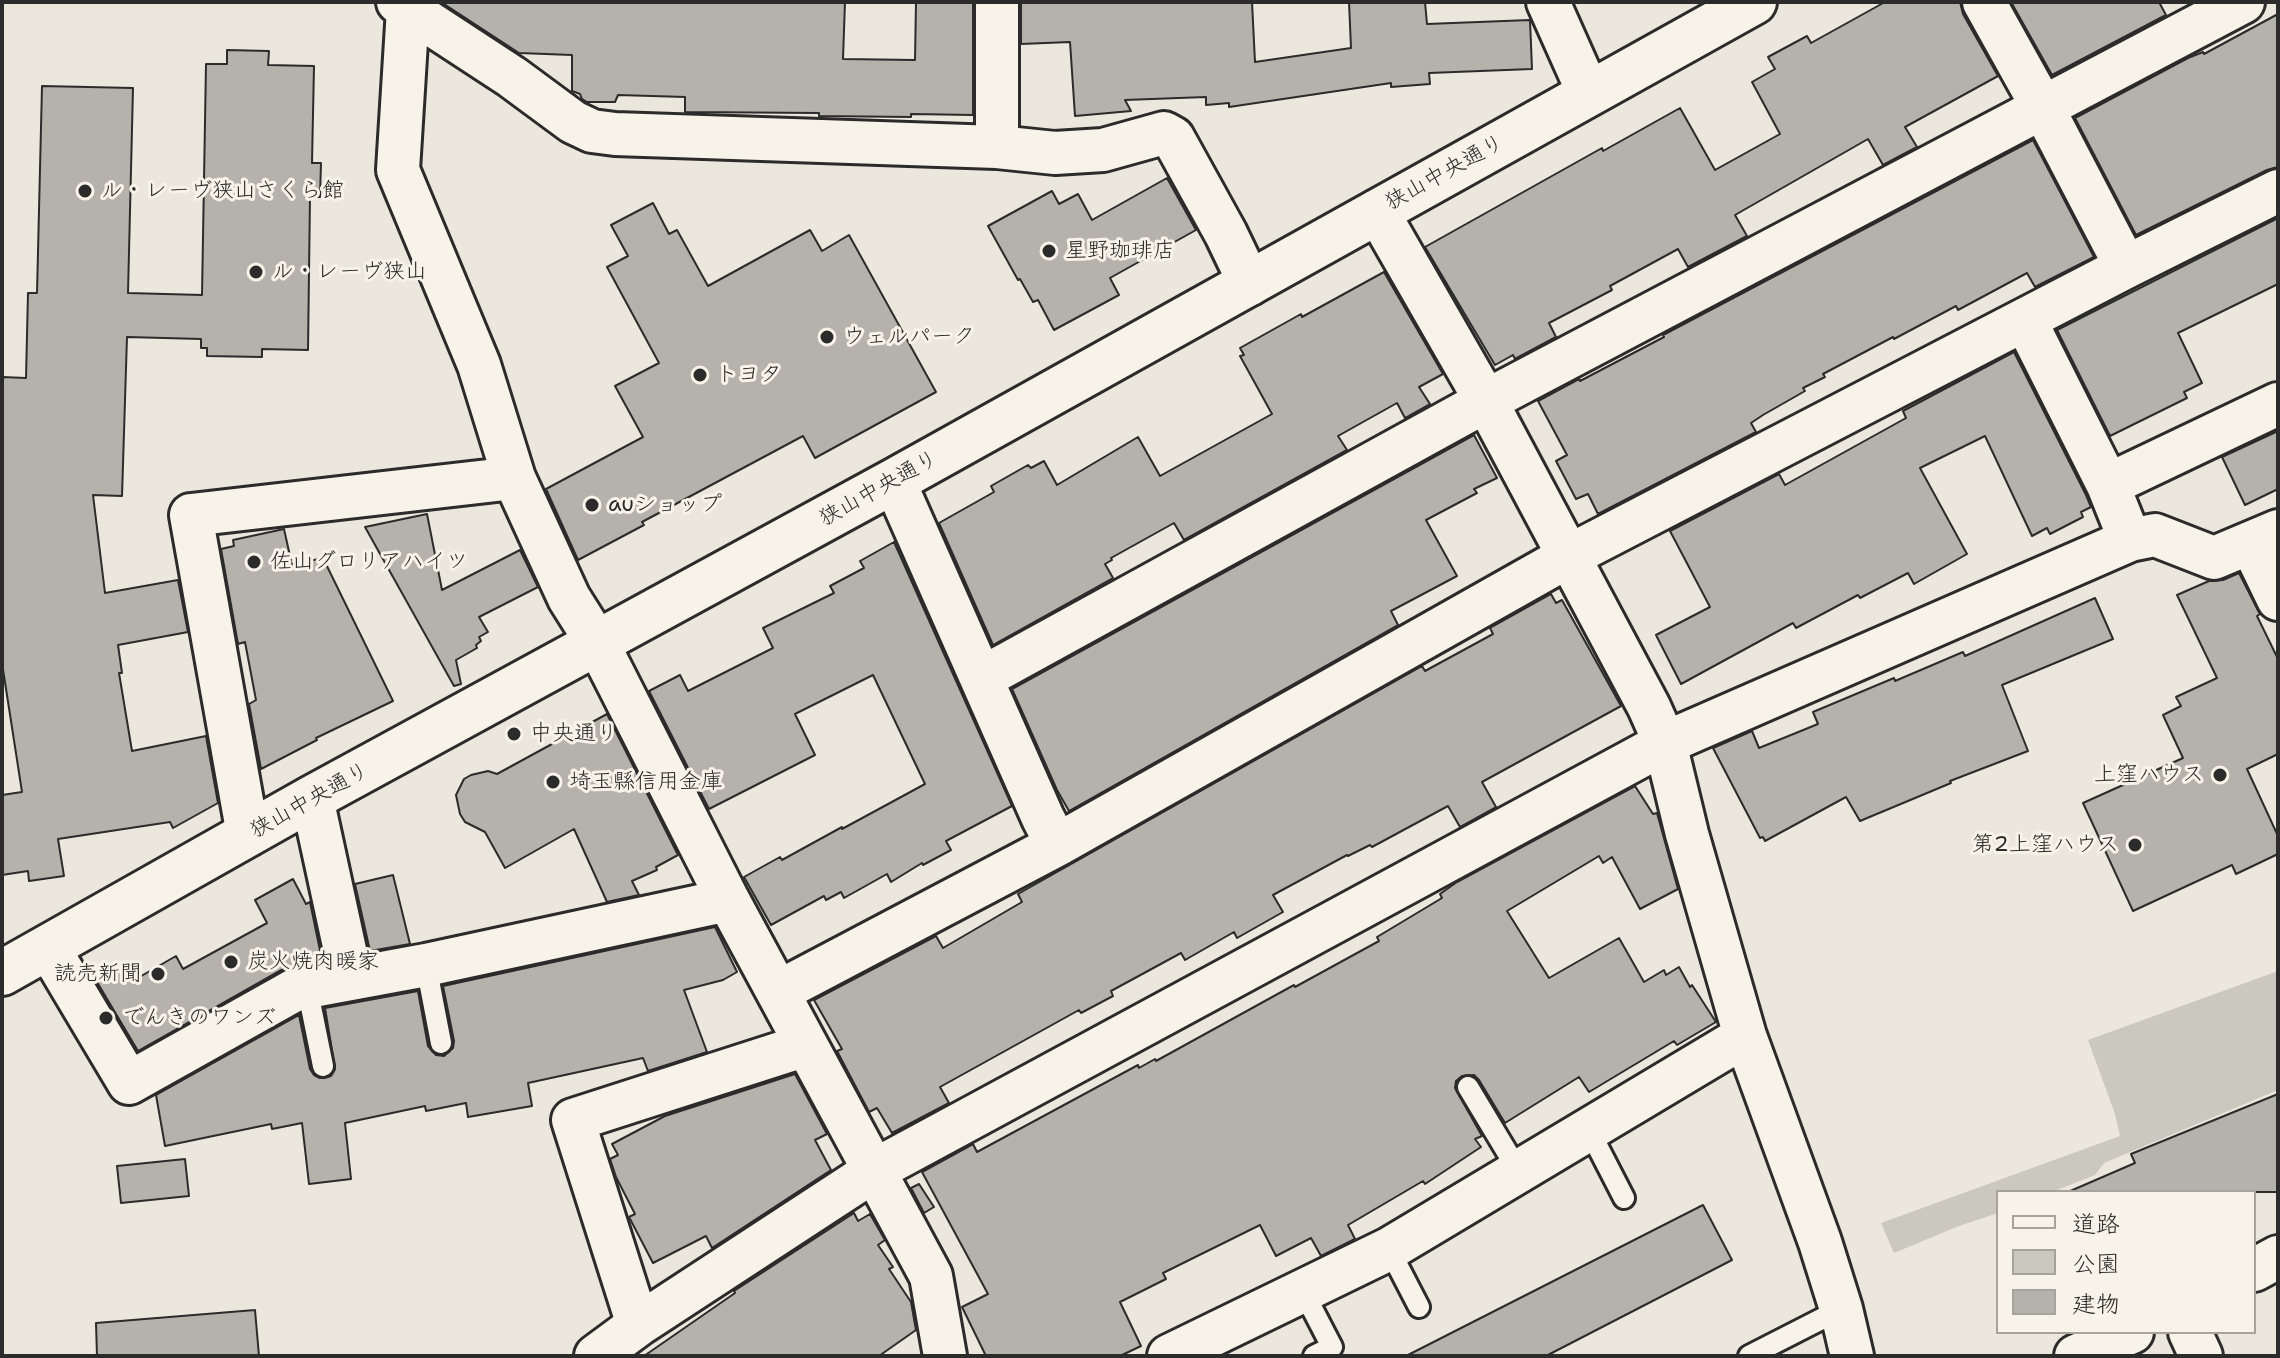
<!DOCTYPE html>
<html>
<head>
<meta charset="utf-8">
<style>
  body { margin:0 }
  #map { position:relative; width:2280px; height:1358px; overflow:hidden; background:#ebe7dd; font-family:"Shantell Sans","Klee One",sans-serif }
  canvas { display:block }
  .frame { position:absolute; inset:0; border:4px solid #2b2b2b; pointer-events:none }
  .legend { position:absolute; left:1996px; top:1190px; width:260px; height:144px; box-sizing:border-box; background:#f7f3e8; border:2px solid #a5a39c; margin:0; padding:10px 14px; list-style:none; font-size:24px; color:#2b2b2b }
  .legend li { display:flex; align-items:center; gap:16px; height:40px }
  .legend b { width:40px; border:2px solid #a5a39c }
</style>
</head>
<body>
<div id="map">
<canvas width="2280" height="1358"></canvas>
<div class="frame"></div>
<ul class="legend">
<li><b style="height:10px;background:#f7f3e8"></b>道路</li>
<li><b style="height:22px;background:#cbc8bf"></b>公園</li>
<li><b style="height:22px;background:#b5b2ab"></b>建物</li>
</ul>
</div>
<script>
const context = document.querySelector('canvas').getContext('2d');
context.lineJoin = 'round';
function paint(path, color) {
  context.fillStyle = color;
  context.fill(path, 'evenodd');
}
function shape(rows) {
  const path = new Path2D();
  for (const r of rows) {
    path.moveTo(r[0], r[1]);
    for (let i = 2; i < r.length; i += 2) path.lineTo(r[i], r[i + 1]);
  }
  return path;
}
function trace(path, color, width, dash) {
  context.strokeStyle = color;
  context.lineWidth = width;
  context.lineCap = dash ? 'butt' : 'round';
  context.setLineDash(dash || []);
  context.stroke(path);
}
function label(font, color, halo, rows, align = 'center') {
  context.font = font + ' "Shantell Sans","Klee One",sans-serif';
  context.lineWidth = 6;
  context.setLineDash([]);
  context.textBaseline = 'middle';
  context.strokeStyle = halo;
  context.fillStyle = color;
  for (const [text, x, y, turn = 0] of rows) {
    context.save();
    context.translate(x, y);
    context.rotate((+turn || 0) * Math.PI / 180);
    context.textAlign = isNaN(turn) ? turn : align;
    if (halo) context.strokeText(text, 0, 0);
    context.fillText(text, 0, 0);
    context.restore();
  }
}
paint(shape([
  [2278,971,2278,1090,2104,1163,2095,1175,2052,1192,1998,1192,1998,1213,1959,1226,1894,1253,1881,1223,2120,1136,2115,1114,2088,1040]
]), '#cbc8bf');
const building = shape([
  [441,2,845,2,843,59,915,60,916,2,973,2,973,115,911,114,911,117,819,116,819,113,685,112,685,97,618,95,615,102,587,102,582,99,580,94,572,91,572,55,519,53,441,2],
  [1021,2,1252,2,1255,62,1351,48,1349,2,1425,2,1427,24,1530,20,1532,69,1429,73,1430,84,1391,87,1391,83,1229,107,1229,103,1206,105,1206,97,1125,100,1131,111,1075,116,1070,42,1021,44,1021,2],
  [1885,2,1960,2,1963,14,1998,76,1905,127,1917,147,1883,165,1868,139,1735,215,1747,236,1688,267,1678,249,1610,286,1612,290,1549,323,1556,337,1515,359,1513,355,1495,365,1425,247,1602,148,1603,151,1680,108,1715,170,1780,134,1752,82,1775,69,1768,57,1807,36,1811,43,1885,2],
  [2011,2,2159,2,2166,15,2052,75,2011,2],
  [2278,14,2278,167,2267,170,2136,235,2075,118,2188,58,2203,52,2204,54,2278,14],
  [227,50,269,51,268,65,314,66,312,163,321,163,320,197,310,197,308,350,262,349,262,357,207,356,207,348,201,348,201,339,127,337,122,496,93,495,105,593,178,580,188,632,118,645,122,673,119,673,132,751,206,736,218,803,173,828,170,822,58,839,64,876,29,881,28,871,2,875,2,795,22,792,2,663,2,377,26,378,28,293,37,293,42,86,133,88,128,293,202,295,206,64,227,64,227,50],
  [2033,140,2094,257,2035,287,2027,273,1958,310,1956,306,1894,339,1893,337,1823,374,1825,377,1803,388,1805,391,1763,415,1751,423,1756,432,1598,514,1588,494,1576,499,1556,461,1567,455,1538,401,1579,379,1580,381,1664,337,1663,335,2033,140],
  [1167,178,1196,230,1110,278,1119,295,1054,330,1038,300,1033,302,1020,279,1018,280,988,226,1052,191,1059,204,1078,194,1092,220,1167,178],
  [653,203,669,234,677,230,708,286,810,230,822,251,849,235,936,392,815,458,803,436,642,522,644,525,578,560,546,489,643,437,615,386,659,363,607,267,628,256,611,225,653,203],
  [2278,218,2278,284,2178,333,2202,383,2184,392,2187,398,2110,436,2057,330,2278,218],
  [1384,272,1443,374,1419,387,1430,404,1405,418,1397,403,1338,436,1347,450,1184,540,1174,523,1111,558,1112,560,1105,564,1113,578,993,645,939,523,994,492,991,486,1028,465,1031,468,1044,461,1057,485,1138,437,1160,476,1272,414,1240,356,1244,355,1240,348,1301,314,1302,317,1384,272],
  [2014,352,2086,495,2091,507,2081,512,2083,517,2050,534,2047,528,2032,536,1985,436,1920,468,1967,554,1914,584,1908,573,1860,598,1858,595,1796,628,1793,623,1681,684,1656,635,1710,607,1670,531,1779,474,1785,485,1906,418,1903,411,2014,352],
  [2278,431,2278,489,2245,505,2222,457,2278,431],
  [1474,435,1497,478,1474,489,1477,493,1426,520,1457,576,1391,611,1398,625,1069,811,1057,790,1012,689,1474,435],
  [427,514,442,590,520,550,538,587,479,617,488,632,479,637,481,641,476,645,477,648,456,660,461,684,454,686,365,527,427,514],
  [284,529,292,565,323,558,393,701,316,738,317,740,261,769,249,704,256,700,245,642,238,644,221,549,234,546,233,540,284,529],
  [894,542,1012,806,946,841,951,850,923,865,922,863,891,882,887,874,844,898,841,892,826,900,824,896,771,925,744,877,780,857,782,860,842,827,842,829,925,784,873,675,795,714,815,755,709,809,649,691,680,675,688,691,773,648,763,628,834,593,830,586,864,568,860,561,894,542],
  [2239,573,2260,614,2257,616,2278,659,2278,754,2247,769,2278,836,2278,854,2236,874,2232,865,2133,911,2083,803,2183,758,2163,715,2181,706,2176,697,2217,678,2177,595,2209,581,2223,580,2239,573],
  [1551,594,1556,603,1562,600,1621,706,1482,782,1496,807,1460,827,1448,806,1372,847,1370,845,1348,856,1347,855,1273,895,1283,912,1237,938,1234,932,1185,960,1181,953,1111,991,1113,996,1081,1013,1079,1010,940,1087,949,1103,892,1133,877,1108,869,1112,837,1051,842,1049,814,1000,936,936,943,948,1022,902,1018,894,1422,666,1425,671,1493,634,1490,628,1551,594],
  [2095,598,2113,639,2002,685,2028,751,1950,781,1951,783,1860,821,1846,797,1765,841,1763,837,1760,838,1713,748,1752,731,1759,748,1818,724,1813,712,1894,678,1895,681,1963,652,1965,656,2095,598],
  [607,714,678,855,656,867,657,870,632,881,639,895,607,902,574,829,505,868,485,832,465,822,460,814,456,795,464,779,471,775,488,771,497,774,607,714],
  [1635,786,1653,814,1657,813,1678,889,1640,909,1612,857,1603,863,1599,856,1507,911,1549,978,1619,938,1644,982,1664,970,1666,975,1679,967,1690,987,1692,985,1716,1022,1677,1045,1674,1041,1589,1092,1579,1077,1505,1123,1479,1080,1474,1075,1462,1076,1456,1081,1455,1088,1482,1136,1475,1139,1481,1147,1425,1184,1423,1181,1348,1225,1355,1239,1321,1256,1311,1238,1276,1256,1260,1225,1163,1273,1166,1279,1120,1302,1141,1346,1120,1356,986,1356,962,1307,988,1294,922,1172,973,1144,977,1152,1138,1065,1139,1068,1155,1059,1156,1061,1294,985,1295,987,1379,941,1377,937,1442,898,1440,894,1457,882,1635,786],
  [393,875,410,944,370,951,355,884,393,875],
  [293,879,306,904,310,902,322,960,281,970,138,1051,97,982,128,965,136,979,176,956,183,969,267,923,255,900,293,879],
  [715,927,737,972,723,980,684,990,707,1052,648,1071,643,1058,528,1083,532,1106,468,1117,466,1103,426,1111,425,1106,345,1123,351,1179,309,1184,302,1123,272,1129,271,1124,165,1146,156,1095,299,1015,310,1069,314,1075,320,1078,331,1076,335,1069,325,1008,418,991,428,1046,436,1055,444,1056,453,1048,454,1041,443,986,715,927],
  [795,1074,827,1134,815,1140,831,1170,712,1248,706,1236,653,1263,629,1217,635,1214,616,1177,610,1159,618,1155,612,1144,665,1116,795,1074],
  [2278,1094,2278,1192,2068,1192,2135,1163,2131,1154,2278,1094],
  [185,1159,189,1196,121,1203,117,1166,185,1159],
  [919,1184,934,1207,924,1213,911,1188,919,1184],
  [1703,1205,1732,1260,1546,1356,1406,1356,1703,1205],
  [854,1213,858,1221,870,1214,885,1240,878,1245,893,1267,889,1269,911,1302,916,1330,879,1356,644,1356,735,1293,734,1291,854,1213],
  [255,1310,259,1356,97,1356,96,1323,255,1310]
]);
paint(building, '#b5b2ab');
trace(building, '#2b2b2b', 2);
const service = shape([
  [426,965,441,1043],
  [307,987,323,1066],
  [1468,1087,1519,1172],
  [1589,1130,1624,1198],
  [1389,1249,1419,1307],
  [1303,1291,1332,1347,1314,1356],
  [1749,1356,1841,1309]
]);
const minor = shape([
  [398,2,408,9,398,170,479,365,514,478,569,598,598,644,728,900,931,1276,945,1356],
  [1548,2,1589,94],
  [1984,2,2043,108,2126,267],
  [408,9,512,77,573,122,592,131,615,134,997,147,997,2],
  [997,147,1055,153,1103,150,1164,133,1173,138,1226,234,1250,284],
  [1377,211,1486,401,1649,707,1665,743,1687,834,1745,1036,1820,1242,1841,1309,1852,1356],
  [2025,320,2108,485,2130,540],
  [2108,485,2278,404],
  [2251,543,2278,599],
  [982,678,1486,401,2243,2],
  [312,798,351,978],
  [248,835,191,515,514,478],
  [1057,845,1569,556,2126,267,2278,191],
  [48,947,129,1083,293,991,307,987,426,965,728,900],
  [778,992,1057,845,1043,818,894,481],
  [806,1045,573,1120,638,1325,875,1170,1665,743,2130,540,2155,535,2214,558,2278,531],
  [2254,1270,2278,1257],
  [2190,1332,2201,1356],
  [596,1356,638,1325],
  [1169,1356,1389,1249,1745,1036],
  [2076,1356,2132,1332]
]);
const tertiary = shape([
  [2,973,312,798,894,481,1754,2]
]);
trace(service, '#2b2b2b', 26);
trace(minor, '#2b2b2b', 48);
trace(tertiary, '#2b2b2b', 50);
trace(service, '#f7f3e8', 20);
trace(minor, '#f7f3e8', 42);
trace(tertiary, '#f7f3e8', 44);
for (const [x, y, r, color] of [
  [85,191,8,"#2b2b2b"],
  [1049,251,8,"#2b2b2b"],
  [256,272,8,"#2b2b2b"],
  [827,337,8,"#2b2b2b"],
  [700,375,8,"#2b2b2b"],
  [592,505,8,"#2b2b2b"],
  [254,562,8,"#2b2b2b"],
  [514,734,8,"#2b2b2b"],
  [2220,775,8,"#2b2b2b"],
  [553,782,8,"#2b2b2b"],
  [2135,845,8,"#2b2b2b"],
  [231,962,8,"#2b2b2b"],
  [158,974,8,"#2b2b2b"],
  [106,1018,8,"#2b2b2b"]
]) {
  const dot = new Path2D();
  dot.arc(x, y, r, 0, 2 * Math.PI);
  context.fillStyle = color;
  context.fill(dot);
  trace(dot, '#f7f3e8', 3);
}
label('22px', '#2b2b2b', '#f7f3e8', [
  ["狭山中央通り",1445,173,-29],
  ["狭山中央通り",879,489,-29],
  ["狭山中央通り",310,801,-29]
]);
label('22px', '#2b2b2b', '#f7f3e8', [
  ["ル・レーヴ狭山さくら館",101,191],
  ["星野珈琲店",1065,251],
  ["ル・レーヴ狭山",272,272],
  ["ウェルパーク",843,337],
  ["トヨタ",716,375],
  ["auショップ",608,505],
  ["佐山グロリアハイツ",270,562],
  ["中央通り",530,734],
  ["上窪ハウス",2204,775,"right"],
  ["埼玉縣信用金庫",569,782],
  ["第2上窪ハウス",2119,845,"right"],
  ["炭火焼肉暖家",247,962],
  ["読売新聞",142,974,"right"],
  ["でんきのワンズ",122,1018]
], 'left');
</script>
</body>
</html>
